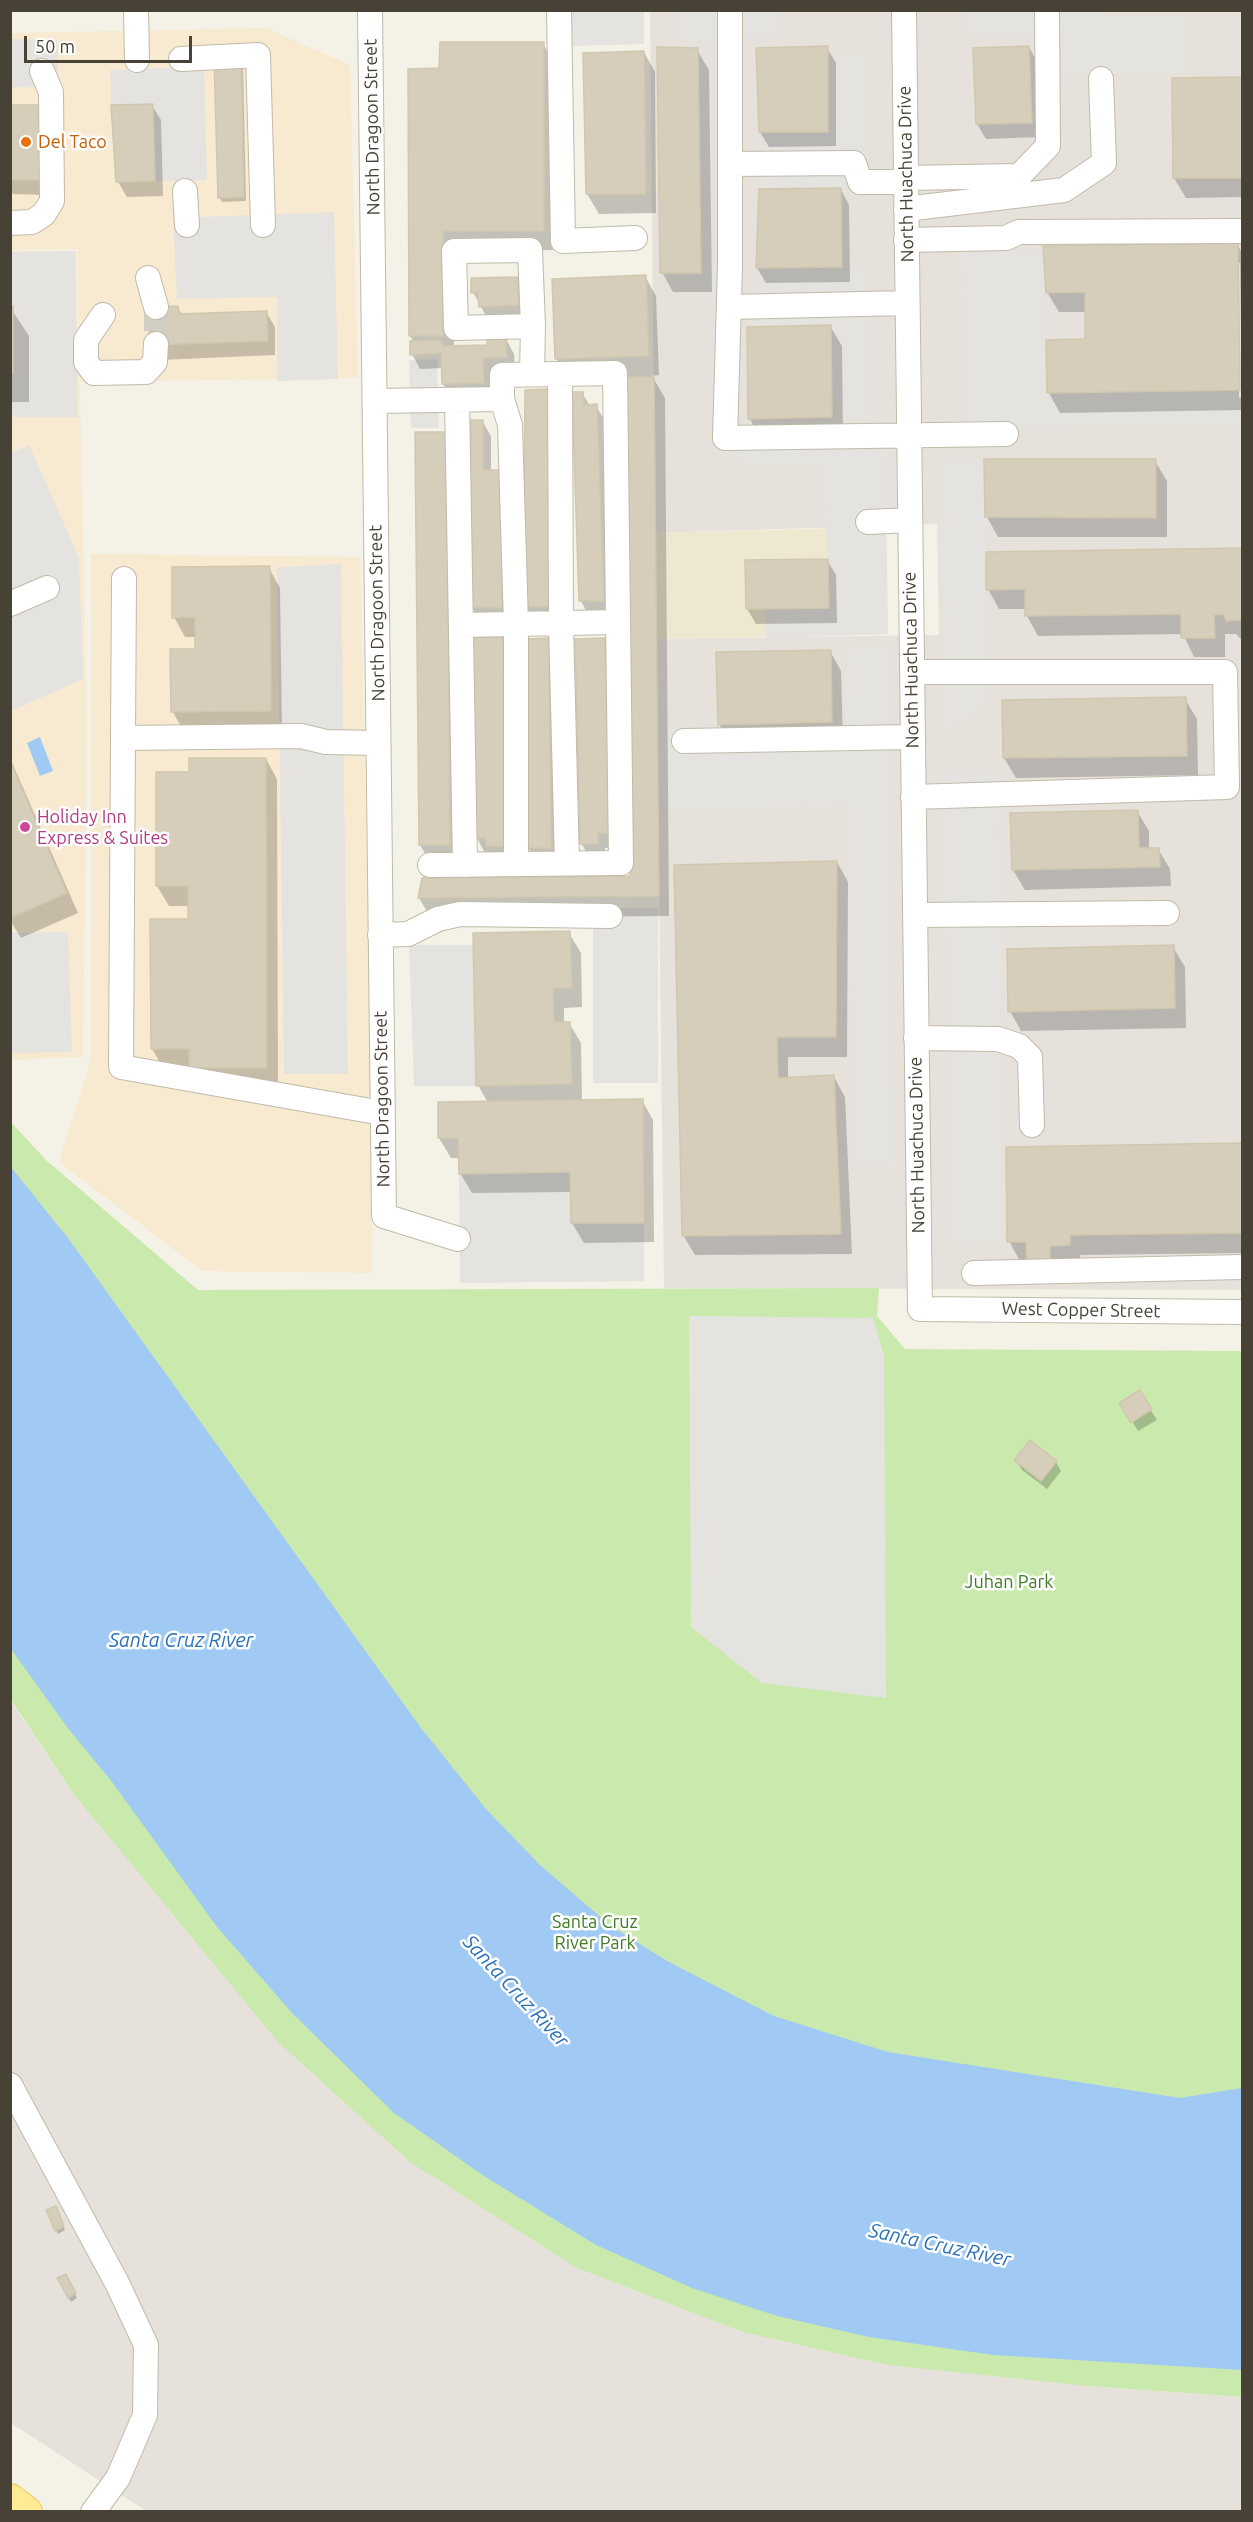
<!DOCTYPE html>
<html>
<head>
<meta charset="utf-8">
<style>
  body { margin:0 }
  #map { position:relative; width:1253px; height:2522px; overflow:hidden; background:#f4f1e7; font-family:Ubuntu,sans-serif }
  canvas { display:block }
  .frame { position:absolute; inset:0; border:12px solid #474235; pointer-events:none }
  .scale { position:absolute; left:24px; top:36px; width:168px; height:27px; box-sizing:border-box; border:3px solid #474235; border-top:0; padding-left:8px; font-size:18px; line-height:21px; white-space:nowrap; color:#474235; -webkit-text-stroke:4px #fff; paint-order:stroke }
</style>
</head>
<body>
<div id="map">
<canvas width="1253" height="2522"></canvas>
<div class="frame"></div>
<div class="scale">50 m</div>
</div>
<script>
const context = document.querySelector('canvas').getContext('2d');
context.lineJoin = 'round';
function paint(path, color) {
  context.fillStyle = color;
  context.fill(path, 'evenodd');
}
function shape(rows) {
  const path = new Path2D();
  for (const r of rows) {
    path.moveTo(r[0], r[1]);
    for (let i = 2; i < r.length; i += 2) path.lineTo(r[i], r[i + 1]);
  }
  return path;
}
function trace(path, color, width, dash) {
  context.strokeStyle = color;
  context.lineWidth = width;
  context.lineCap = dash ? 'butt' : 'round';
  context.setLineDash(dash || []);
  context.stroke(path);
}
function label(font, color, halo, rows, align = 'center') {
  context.font = font + ' Ubuntu,sans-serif';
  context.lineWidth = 5;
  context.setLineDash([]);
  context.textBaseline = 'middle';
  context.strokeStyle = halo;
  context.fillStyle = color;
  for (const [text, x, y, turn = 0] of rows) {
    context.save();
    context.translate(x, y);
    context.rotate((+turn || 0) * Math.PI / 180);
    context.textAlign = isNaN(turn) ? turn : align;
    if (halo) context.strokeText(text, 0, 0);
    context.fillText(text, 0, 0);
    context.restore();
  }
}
paint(shape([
  [266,28,350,65,358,378,80,382,78,249,11,250,10,33],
  [10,251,77,251,87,727,83,1057,11,1060],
  [91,554,360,557,373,1118,372,1273,202,1271,59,1162,91,1059]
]), '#f7ead1');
paint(shape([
  [650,11,1242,11,1242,1290,664,1288,656,639,939,635,937,524,655,533],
  [10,1700,72,1792,1088,2386,1242,2397,1242,2511,146,2511,11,2423]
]), '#e6e2db');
paint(shape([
  [886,527,888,634,656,639,655,533]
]), '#eee8d0');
paint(shape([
  [10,1121,46,1160,198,1290,879,1288,877,1316,905,1349,1242,1351,1242,2397,1088,2386,888,2365,743,2332,577,2268,410,2162,278,2042,72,1792,11,1700]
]), '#caeaad');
paint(shape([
  [1103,10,1104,17,1187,16,1187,73,1065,74,1064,35,969,35,968,11],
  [569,11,644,11,644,44,569,46],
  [679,11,779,11,779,38,736,38,739,303,709,304,706,39,677,39],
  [11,39,58,40,58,88,11,87],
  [828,57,867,57,868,188,759,189,759,132,828,132],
  [204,67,207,180,155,181,153,104,111,105,110,70],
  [334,212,338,379,277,381,277,297,177,299,173,218],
  [75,251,78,417,11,417,10,373,13,373,11,252],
  [1045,251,1047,393,1242,390,1242,424,964,428,961,252],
  [868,267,870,417,832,417,831,325,756,326,756,268],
  [437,359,439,428,411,428,409,360],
  [885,427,888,634,765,638,766,609,829,608,824,464,739,465,737,430],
  [29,445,79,558,83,679,11,711,10,453],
  [984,459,988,702,945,735,940,460],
  [341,564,348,1074,284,1074,277,567],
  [845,646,887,646,894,1166,852,1166,847,806,657,808,656,727,846,725],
  [944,773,998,773,1002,1242,949,1243],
  [593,908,658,908,658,1083,593,1083],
  [68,932,72,1052,11,1053,11,933],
  [409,945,473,945,476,1086,414,1086],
  [570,1172,571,1223,644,1223,644,1281,460,1283,459,1174],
  [689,1316,873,1318,884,1356,886,1698,762,1683,691,1627]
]), '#e5e3df');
paint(shape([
  [40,737,53,771,40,776,27,743],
  [10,1166,68,1238,421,1728,486,1809,540,1865,611,1926,669,1962,774,2016,888,2052,1180,2098,1242,2088,1242,2370,993,2355,869,2337,777,2316,692,2288,596,2245,484,2176,394,2113,292,2013,217,1927,112,1782,67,1727,11,1649]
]), '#a0caf4');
paint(shape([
  [543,44,555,64,555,250,454,251,454,347,489,346,506,339,514,354,515,372,492,397,452,399,443,384,443,368,420,369,412,354,414,342,410,336,441,70],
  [1029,47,1037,62,1040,137,986,139,977,124],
  [827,48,836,63,836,146,769,147,760,132],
  [697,50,709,70,712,292,673,292,662,272],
  [644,52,655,72,656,213,599,214,587,194],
  [240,59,243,63,246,201,222,202,219,197],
  [1242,78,1242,197,1186,198,1174,178,1173,79],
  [152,105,161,120,163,196,127,197,118,182],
  [10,106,49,195,13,194,10,190],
  [841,190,849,205,850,282,766,283,757,268,760,191],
  [1237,244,1242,253,1242,410,1060,413,1049,393,1087,341,1086,312,1059,312,1047,292],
  [1237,263,1240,263,1242,397,1239,398],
  [645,276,656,296,659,375,652,376,665,398,669,916,431,918,419,898,423,879,632,878,628,377,568,379,557,359,554,280],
  [517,278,523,288,524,315,486,316,473,292],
  [10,307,29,336,29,402,10,402],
  [178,307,182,315,266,312,275,327,275,355,160,360],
  [830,326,842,346,843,437,761,439,750,419,748,329],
  [526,391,559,621,534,621,525,606],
  [582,393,590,406,596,406,605,421,612,615,589,616,581,601,573,394],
  [482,421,491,436,491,471,501,471,509,622,480,622,472,607],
  [446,433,461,864,432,865,420,845],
  [1155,461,1167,481,1167,537,998,537,987,517],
  [1242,550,1242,640,1236,634,1225,634,1225,657,1194,657,1183,634,1038,636,1027,616,1027,609,999,609,988,589,987,554],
  [827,560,836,575,837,623,756,624,747,609],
  [269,568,280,588,282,731,184,732,173,712,197,650,197,637,185,637,174,617],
  [502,639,510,654,513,861,485,853,477,838],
  [604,639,613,654,617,848,605,848,606,858,590,858,581,843],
  [548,640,557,655,559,863,537,862,528,847],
  [830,651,841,671,843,742,731,744,719,724],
  [1185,699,1197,719,1198,775,1016,778,1004,758],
  [10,758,78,913,21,938,10,920],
  [266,759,277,779,278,1087,164,1069,152,1049,189,921,189,906,169,906,157,886,190,773],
  [1137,811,1149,831,1149,850,1158,849,1170,869,1171,886,1025,890,1013,870],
  [837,862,848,882,847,1057,788,1057,788,1079,834,1077,845,1097,852,1254,695,1255,683,1235],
  [569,933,581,953,582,1007,564,1008,564,1023,569,1023,581,1043,582,1101,642,1100,653,1120,654,1242,584,1243,572,1223,572,1192,472,1193,460,1173,460,1158,451,1158,439,1138,488,1103,478,1085],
  [1173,947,1185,967,1186,1028,1021,1031,1010,1011],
  [1242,1145,1242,1253,1080,1255,1081,1265,1020,1261,1009,1241,1007,1148],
  [1139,1392,1157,1420,1138,1431,1121,1404],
  [1016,1460,1056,1462,1061,1471,1047,1489,1022,1470],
  [58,2212,65,2230,58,2234,56,2230],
  [65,2276,77,2298,71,2302,59,2279]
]), '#0003');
const building = shape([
  [440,42,544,42,544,231,443,231,443,336,409,336,408,69,439,68,440,42],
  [828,46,828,132,759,132,756,48,828,46],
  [1029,46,1032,123,976,124,973,48,1029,46],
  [657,47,698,48,701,273,660,273,657,47],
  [644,51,646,194,586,194,583,53,644,51],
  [241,57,244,197,218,198,214,58,241,57],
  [1242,77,1242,178,1173,178,1172,78,1242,77],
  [153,104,155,181,116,182,111,105,153,104],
  [10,105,43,105,41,180,10,180,10,105],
  [841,188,842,267,756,268,759,189,841,188],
  [1238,243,1240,390,1047,393,1046,340,1085,339,1085,292,1046,293,1043,246,1238,243],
  [646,275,649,356,555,359,552,279,646,275],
  [518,277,519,305,479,307,478,292,471,293,471,278,518,277],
  [10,306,13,306,13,373,10,373,10,306],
  [178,306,179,314,267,311,268,341,150,345,148,307,178,306],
  [831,325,832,417,748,419,747,327,831,325],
  [487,338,506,338,507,357,483,358,484,383,442,384,441,353,410,355,410,341,442,340,442,346,487,345,487,338],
  [626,377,654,377,659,896,418,898,422,878,630,876,626,377],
  [549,389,551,606,523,607,525,390,549,389],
  [572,392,583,392,584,405,597,404,604,601,579,601,572,392],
  [471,420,483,420,483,470,502,470,502,608,470,607,471,420],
  [415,432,447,432,450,845,419,845,415,432],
  [984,459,1156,459,1156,518,985,517,984,459],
  [1242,548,1242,620,1226,621,1224,614,1214,615,1215,638,1181,638,1181,614,1025,616,1025,589,986,590,986,552,1242,548],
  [828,559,829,608,746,609,745,560,828,559],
  [270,566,271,711,171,712,170,649,195,649,195,617,172,618,172,567,270,566],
  [503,637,506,846,486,846,486,838,475,838,472,638,503,637],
  [549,638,551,848,527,848,528,639,549,638],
  [605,638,610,833,598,833,598,844,580,844,575,639,605,638],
  [831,650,832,722,718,725,716,652,831,650],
  [1186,697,1187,756,1003,758,1002,700,1186,697],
  [189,758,266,758,267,1068,189,1068,189,1049,151,1049,150,919,188,919,188,886,156,886,156,772,189,772,189,758],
  [10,761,67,893,10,918,10,761],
  [1138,810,1139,848,1159,848,1160,867,1012,870,1010,813,1138,810],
  [837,861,836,1037,777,1037,778,1078,834,1075,841,1234,682,1236,674,865,837,861],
  [570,931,572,988,553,988,554,1022,570,1022,572,1084,476,1086,473,933,570,931],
  [1174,945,1175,1008,1008,1012,1007,949,1174,945],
  [643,1099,644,1223,571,1223,570,1172,459,1174,458,1138,438,1138,438,1102,643,1099],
  [1242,1143,1242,1233,1070,1235,1070,1245,1050,1246,1050,1262,1027,1262,1026,1242,1007,1242,1006,1147,1242,1143],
  [1140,1390,1152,1409,1131,1423,1119,1403,1140,1390],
  [1030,1440,1057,1461,1041,1481,1014,1460,1030,1440],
  [56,2206,64,2226,55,2231,46,2210,56,2206],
  [66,2274,76,2293,68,2298,57,2278,66,2274]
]);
paint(building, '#d6cebb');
trace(building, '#d1c7ae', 1.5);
trace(shape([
  [156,307,156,344]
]), '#d1cec3', 24, [24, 12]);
const minor = shape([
  [136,10,137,60],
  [370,10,384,1216,458,1239],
  [559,10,563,241,635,238],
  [730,10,730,266,725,438,1006,434],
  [904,10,920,1309,1242,1312],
  [181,59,258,55,263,225],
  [730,164,854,163,860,182,906,182],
  [905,178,1019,176,1048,146,1047,10],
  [185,191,187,225],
  [906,209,1064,190,1104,163,1101,79],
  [10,223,32,222,44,214,52,201,51,92,42,71],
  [906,240,1006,238,1019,232,1242,231],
  [148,278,156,307],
  [729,307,907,303],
  [103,315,86,340,86,362,94,373,146,372,155,362,156,344],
  [532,374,533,326,530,250,454,251,456,328,533,326],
  [560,374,561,623,567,863],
  [502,399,510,425,516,624,516,864],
  [457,400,465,865],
  [375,401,502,399,502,375,615,373,621,863,430,865],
  [868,522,910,520],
  [10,604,47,588],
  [461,625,618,622],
  [912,672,1225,672,1227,787,913,797],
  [123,738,124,579],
  [684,741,912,737],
  [378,743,326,742,301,736,123,738,121,1067,382,1113],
  [915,915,1167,913],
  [380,935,408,934,438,919,460,914,610,916],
  [916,1038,998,1039,1019,1046,1030,1057,1032,1125],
  [974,1273,1242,1267],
  [10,2085,117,2283,146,2345,145,2415,118,2478,93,2512]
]);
const major = shape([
  [10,2499,27,2512]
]);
trace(minor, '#c0baa9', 26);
trace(major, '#e9cc5f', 32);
trace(minor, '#fff', 24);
trace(major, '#ffea95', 30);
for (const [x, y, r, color] of [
  [26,142,6,"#e8710a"],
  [25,827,6,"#d1479c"]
]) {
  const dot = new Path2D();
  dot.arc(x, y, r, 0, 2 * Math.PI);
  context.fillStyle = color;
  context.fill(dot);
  trace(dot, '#fff', 2);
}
label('18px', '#474235', '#fff', [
  ["North Dragoon Street",372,127,-91],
  ["North Huachuca Drive",906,174,-91],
  ["North Dragoon Street",377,613,-91],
  ["North Huachuca Drive",911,660,-91],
  ["North Dragoon Street",382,1099,-91],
  ["North Huachuca Drive",917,1145,-91],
  ["West Copper Street",1081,1310,1]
]);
label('18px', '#c56008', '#fff', [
  ["Del Taco",38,142]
], 'left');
label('18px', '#b23c85', '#fff', [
  ["Holiday Inn",37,817],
  ["Express & Suites",37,838]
], 'left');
label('18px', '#3f7c25', '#fff', [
  ["Juhan Park",1009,1582],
  ["Santa Cruz",595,1922],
  ["River Park",595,1943]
]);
label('italic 20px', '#2970b9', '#fff', [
  ["Santa Cruz River",181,1640],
  ["Santa Cruz River",516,1991,47],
  ["Santa Cruz River",940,2245,12]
]);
</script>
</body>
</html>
